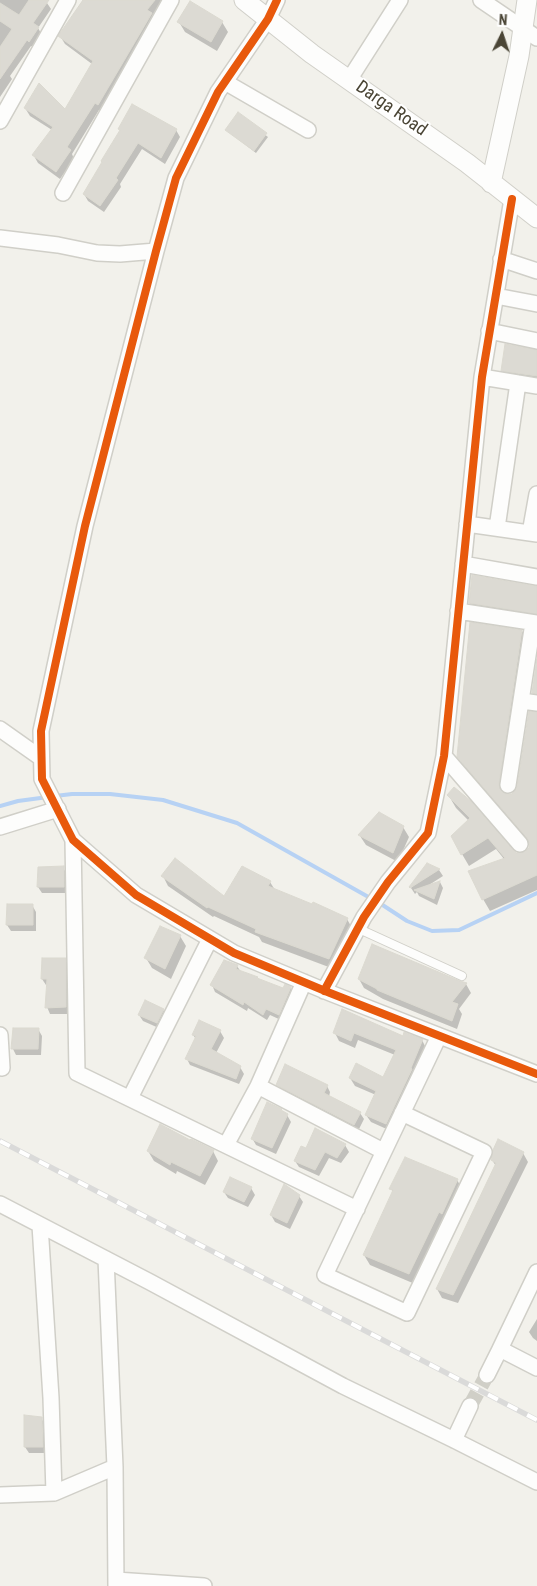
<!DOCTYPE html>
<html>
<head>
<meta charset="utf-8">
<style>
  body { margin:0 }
  #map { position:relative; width:537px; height:1586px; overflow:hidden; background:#f2f1eb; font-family:"Roboto Condensed",sans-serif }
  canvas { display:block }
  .north { position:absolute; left:477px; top:10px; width:50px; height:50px; -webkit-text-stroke:4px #fff; paint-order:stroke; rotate:4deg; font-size:14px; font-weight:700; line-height:20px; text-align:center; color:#4a4535 }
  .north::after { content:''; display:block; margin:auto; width:18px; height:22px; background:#4a4535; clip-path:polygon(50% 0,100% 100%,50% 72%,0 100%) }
</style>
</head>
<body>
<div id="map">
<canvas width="537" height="1586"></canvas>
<div class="north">N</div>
</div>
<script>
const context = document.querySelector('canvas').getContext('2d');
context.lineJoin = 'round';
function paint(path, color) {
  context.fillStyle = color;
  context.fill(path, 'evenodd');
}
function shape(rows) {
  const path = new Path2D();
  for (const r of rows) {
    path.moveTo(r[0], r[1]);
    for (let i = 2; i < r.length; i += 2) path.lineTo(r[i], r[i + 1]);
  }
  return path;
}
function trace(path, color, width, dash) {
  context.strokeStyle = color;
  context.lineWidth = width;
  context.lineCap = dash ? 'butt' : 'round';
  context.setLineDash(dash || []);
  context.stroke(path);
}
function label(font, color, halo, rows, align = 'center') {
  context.font = font + ' "Roboto Condensed",sans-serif';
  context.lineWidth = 4;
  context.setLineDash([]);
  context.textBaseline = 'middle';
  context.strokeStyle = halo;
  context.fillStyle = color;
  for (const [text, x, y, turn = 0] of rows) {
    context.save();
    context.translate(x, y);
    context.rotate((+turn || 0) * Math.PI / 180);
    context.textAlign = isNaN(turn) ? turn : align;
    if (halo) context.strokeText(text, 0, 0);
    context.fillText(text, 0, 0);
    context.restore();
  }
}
paint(shape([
  [0,0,43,0,47,3,51,9,38,28,42,35,33,47,31,46,10,76,12,79,0,97],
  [83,0,166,0,152,16,156,22,102,112,99,110,72,154,74,159,60,179,38,163,34,156,52,130,30,116,25,108,65,111,92,64,65,44,60,36],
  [179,22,222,22,228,32,217,51,185,32],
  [238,114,268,137,256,153,226,130],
  [176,130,180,137,165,164,142,149,120,184,121,187,104,212,88,201,84,194,121,131],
  [537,351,537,386,508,380,502,370],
  [537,587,537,624,477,615,470,603],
  [522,631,529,644,505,794,511,795,518,787,537,713,537,890,490,911,483,899,504,859,496,849,469,866,452,837,469,821,456,808,449,796,513,852,522,855,530,848,530,844,466,769,458,756],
  [403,827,409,837,398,862,366,845,360,836],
  [428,865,439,870,443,876,429,885,440,882,443,888,437,905,419,896,417,892,415,894,411,888],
  [63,868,67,874,67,893,42,893,38,887],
  [163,876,224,898,270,882,275,890,347,919,352,928,334,969,262,942,259,937,214,916,213,917,168,886],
  [32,905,36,912,36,931,11,931,7,925],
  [180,936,186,946,171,979,152,968,146,958],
  [65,959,69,966,70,1014,50,1014,47,1007,48,985,46,985,42,979],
  [237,966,241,972,284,990,286,986,291,988,294,995,283,1021,270,1015,267,1020,248,1008,247,1011,215,992,212,985],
  [359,979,466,984,471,993,459,1009,462,1014,457,1029,383,999,364,988],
  [163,1010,167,1017,161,1029,143,1021,139,1015],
  [343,1011,404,1037,422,1040,426,1048,391,1131,371,1122,366,1115,376,1095,355,1086,350,1078,384,1078,395,1055,358,1040,355,1048,339,1041,335,1033],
  [200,1021,220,1031,224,1038,216,1053,240,1067,244,1074,239,1084,190,1065,187,1059,196,1039,193,1035],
  [38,1029,42,1036,41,1055,16,1055,13,1049],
  [278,1085,327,1086,330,1092,329,1097,360,1113,364,1119,358,1131,282,1092],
  [282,1113,287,1115,291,1122,276,1154,256,1145,252,1138],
  [191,1142,213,1151,218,1161,205,1185,177,1171,176,1174,154,1161,148,1151],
  [345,1145,349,1152,341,1163,329,1158,319,1176,299,1167,295,1161,306,1150],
  [523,1153,528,1162,458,1303,442,1298,437,1289,496,1166,492,1160],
  [457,1180,463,1190,415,1284,370,1265,364,1255,393,1192,391,1189],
  [251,1188,255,1195,248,1207,228,1198,224,1192],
  [299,1196,303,1202,290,1229,275,1222,271,1215],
  [537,1319,537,1341,533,1338,529,1332],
  [41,1418,45,1425,46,1453,29,1453,25,1447]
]), '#0003');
trace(shape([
  [55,796,72,794,110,794,163,800,237,823,372,899],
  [0,806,18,801,48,797],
  [378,902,407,921,432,931,459,930,537,893]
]), '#b7d2f4', 4);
const building = shape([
  [29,0,49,0,33,23,39,27,29,42,27,40,0,79,0,47,12,29,0,21,0,3,19,15,29,0],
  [83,0,155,0,147,10,152,13,98,105,95,103,67,147,71,150,56,172,32,155,53,127,24,108,39,83,65,109,93,61,58,36,83,0],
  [190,1,223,21,211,42,177,22,190,1],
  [132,104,177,129,161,158,138,143,116,178,118,180,100,206,83,194,102,162,101,161,120,130,118,129,132,104],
  [238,112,267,133,254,151,225,130,238,112],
  [505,344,537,350,537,376,501,371,505,344],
  [472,575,537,586,537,614,469,603,472,575],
  [470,622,522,630,499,784,500,789,506,794,512,794,517,786,529,711,537,712,537,875,482,900,468,871,505,858,488,838,461,855,451,836,470,818,447,795,454,787,471,801,516,853,526,851,529,848,529,843,527,838,457,757,470,622],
  [537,659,537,694,532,693,537,659],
  [379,812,404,826,393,853,358,835,379,812],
  [175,858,224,896,242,866,271,881,268,886,312,904,313,902,348,918,329,959,255,932,256,929,208,907,207,908,161,876,175,858],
  [427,863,440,869,410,888,409,887,427,863],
  [64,866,64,887,37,887,38,867,64,866],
  [440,881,434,899,414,890,440,881],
  [7,904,33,904,33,925,6,925,7,904],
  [160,926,181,935,165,969,144,958,160,926],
  [372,944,460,981,467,983,452,1002,458,1004,452,1021,377,990,377,989,358,979,372,944],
  [42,958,66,958,66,1007,45,1008,47,979,41,979,42,958],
  [224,960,238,965,236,969,258,977,257,978,283,988,285,984,291,987,279,1015,266,1009,263,1015,244,1002,243,1005,210,985,224,960],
  [145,1000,164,1009,157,1023,138,1015,145,1000],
  [342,1009,403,1036,404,1032,423,1039,411,1068,412,1069,386,1124,365,1115,376,1091,349,1078,356,1063,383,1077,396,1050,354,1033,351,1041,333,1033,342,1009],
  [199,1020,221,1030,211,1049,241,1066,236,1079,185,1059,196,1036,192,1035,199,1020],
  [13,1028,39,1028,38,1049,11,1049,13,1028],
  [285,1064,328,1085,324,1093,361,1112,354,1125,276,1085,285,1064],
  [267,1102,282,1109,281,1110,288,1114,272,1148,251,1139,267,1102],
  [160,1124,190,1140,191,1139,214,1150,200,1176,171,1162,170,1165,147,1151,160,1124],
  [315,1128,346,1144,337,1158,325,1152,315,1170,294,1161,301,1146,306,1148,315,1128],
  [498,1139,524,1152,453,1295,436,1289,496,1163,491,1160,493,1150,498,1139],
  [405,1157,458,1179,442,1214,439,1212,409,1274,363,1255,393,1190,389,1189,405,1157],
  [230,1177,252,1187,244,1202,223,1192,230,1177],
  [284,1184,300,1195,287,1223,270,1215,284,1184],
  [24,1415,42,1417,43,1447,24,1447,24,1415]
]);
paint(building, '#dcdad3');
trace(building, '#dbd9d0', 1);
trace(shape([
  [470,1406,487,1375]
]), '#d0cfc7', 15, [15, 8]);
const service = shape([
  [357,928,462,976]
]);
const minor = shape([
  [277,0,268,19,218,92,176,178,156,251,85,526,41,731,42,779,73,840,136,895,234,953,330,993,537,1074],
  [481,0,537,38],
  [349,80,400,0],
  [225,82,308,130],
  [0,121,68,0],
  [63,193,171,0],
  [0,238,58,245,97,253,120,254,156,251],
  [501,259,537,271],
  [496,296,537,304],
  [489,331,537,341],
  [482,377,537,386],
  [467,524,537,534],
  [497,528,518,383],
  [530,533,537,494],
  [463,564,537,577],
  [458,611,537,623],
  [522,701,537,703],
  [0,729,41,758],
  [444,756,520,844],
  [508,785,533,623],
  [0,827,58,809],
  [73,840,77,1073,357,1209],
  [324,991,364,917,388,882,428,833,444,756,482,377,512,199],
  [0,1035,2,1068],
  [258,1086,383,1151],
  [130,1098,210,939],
  [402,1113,484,1152,407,1313,325,1275,439,1036],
  [226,1145,258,1086,304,982],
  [0,1204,150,1282,343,1386,454,1440,537,1482],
  [40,1225,51,1398,54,1493],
  [106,1259,115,1467,116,1586],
  [537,1272,500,1349,537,1368],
  [487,1375,500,1349],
  [454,1440,470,1406],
  [0,1495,54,1493,115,1467],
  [116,1580,204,1586]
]);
const tertiary = shape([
  [244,0,312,54,467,163,537,218],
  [491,183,519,56,527,0]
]);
trace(service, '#d0cfc8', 10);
trace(minor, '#d0cfc8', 18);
trace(tertiary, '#d0cfc8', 21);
trace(service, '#fdfdfc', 8);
trace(minor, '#fdfdfc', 15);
trace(tertiary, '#fdfdfc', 19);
const rail = shape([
  [0,1141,537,1420]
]);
trace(rail, '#dadad9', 5.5);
trace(rail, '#fff', 4, [11]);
trace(shape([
  [277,0,268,19,218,92,176,178,156,251,85,526,41,731,42,779,73,840,136,895,234,953,330,993,537,1074],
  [324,991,364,917,388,882,428,833,444,756,482,377,512,199]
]), '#e8590c', 8);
label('18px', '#4a4535', '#fff', [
  ["Darga Road",391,109,35]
]);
</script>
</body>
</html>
